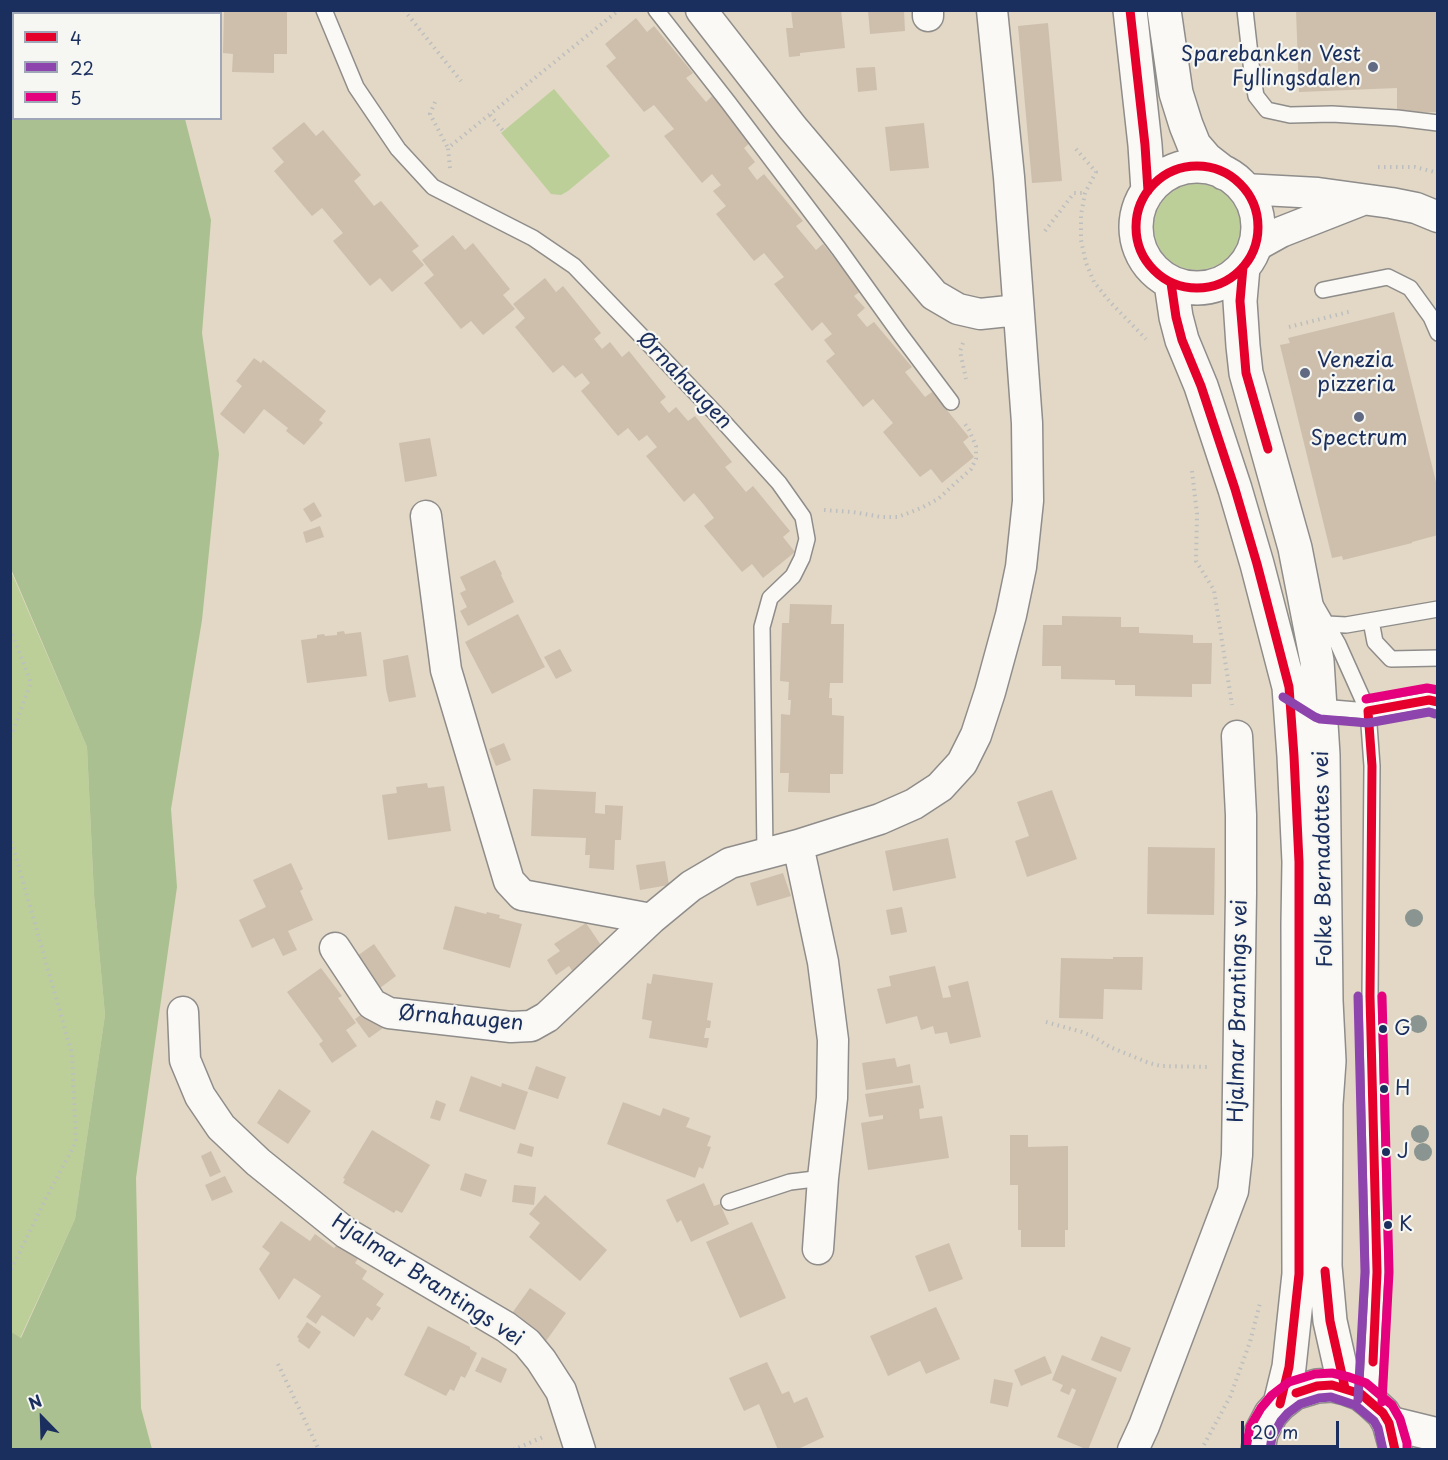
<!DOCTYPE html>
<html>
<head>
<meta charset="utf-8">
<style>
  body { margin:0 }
  #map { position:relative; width:1448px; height:1460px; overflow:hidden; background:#e2d8c5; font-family:"Playpen Sans",sans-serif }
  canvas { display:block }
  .frame { position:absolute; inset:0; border:12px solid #1b2f5e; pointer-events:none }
  .legend { position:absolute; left:12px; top:12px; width:210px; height:108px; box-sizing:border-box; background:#f6f6f2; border:2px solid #9ea6b7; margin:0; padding:8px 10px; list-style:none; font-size:18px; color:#1b2f5e }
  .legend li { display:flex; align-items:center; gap:12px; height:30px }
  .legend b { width:30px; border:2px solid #9ea6b7 }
  .north { position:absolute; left:12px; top:1388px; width:60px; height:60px; -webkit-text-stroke:4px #f6f6f2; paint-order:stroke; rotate:337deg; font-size:16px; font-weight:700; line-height:24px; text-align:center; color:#1b2f5e }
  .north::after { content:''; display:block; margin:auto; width:21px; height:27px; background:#1b2f5e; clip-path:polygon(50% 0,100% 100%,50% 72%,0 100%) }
  .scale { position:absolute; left:1241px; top:1421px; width:98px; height:27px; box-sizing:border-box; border:3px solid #1b2f5e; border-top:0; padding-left:8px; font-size:18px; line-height:21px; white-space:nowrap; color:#1b2f5e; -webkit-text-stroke:4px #f6f6f2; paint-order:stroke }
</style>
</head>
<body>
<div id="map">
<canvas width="1448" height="1460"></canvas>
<div class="frame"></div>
<ul class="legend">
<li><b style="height:8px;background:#e4002b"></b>4</li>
<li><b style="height:8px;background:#8e44ad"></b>22</li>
<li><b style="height:8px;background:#e5007d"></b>5</li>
</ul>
<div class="north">N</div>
<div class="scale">20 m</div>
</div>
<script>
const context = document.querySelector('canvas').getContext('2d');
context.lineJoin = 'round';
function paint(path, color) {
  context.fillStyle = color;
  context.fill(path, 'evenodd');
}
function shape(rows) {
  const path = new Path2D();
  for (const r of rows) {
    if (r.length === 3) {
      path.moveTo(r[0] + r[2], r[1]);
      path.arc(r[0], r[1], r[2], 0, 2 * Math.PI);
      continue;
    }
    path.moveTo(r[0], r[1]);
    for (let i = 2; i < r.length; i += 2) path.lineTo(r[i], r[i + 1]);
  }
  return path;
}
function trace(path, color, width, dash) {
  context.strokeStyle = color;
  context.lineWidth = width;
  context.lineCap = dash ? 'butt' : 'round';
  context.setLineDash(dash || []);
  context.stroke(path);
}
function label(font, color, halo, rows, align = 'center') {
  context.font = font + ' "Playpen Sans",sans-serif';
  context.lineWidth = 4.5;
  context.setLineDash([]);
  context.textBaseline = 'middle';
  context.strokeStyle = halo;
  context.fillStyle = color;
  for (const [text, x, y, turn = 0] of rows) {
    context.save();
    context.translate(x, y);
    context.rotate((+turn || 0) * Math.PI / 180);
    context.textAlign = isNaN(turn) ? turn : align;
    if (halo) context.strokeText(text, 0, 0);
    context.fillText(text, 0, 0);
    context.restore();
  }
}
paint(shape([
  [554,89,610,156,568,191,561,195,551,194,501,133],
  [1197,227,43],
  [10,569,87,747,94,895,105,1015,75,1219,20,1338,10,1332]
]), '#bccf98');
paint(shape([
  [11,10,171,11,171,13,14,14,14,118,185,119,211,220,202,333,219,454,202,620,171,809,177,887,136,1178,141,1408,152,1449,11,1449,11,1332,21,1338,75,1219,105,1015,94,895,87,747,11,569]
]), '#abc090');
paint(shape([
  [224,10,287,10,287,54,274,54,274,73,232,72,233,54,223,53],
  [791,10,841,10,845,48,800,53,800,56,789,57,786,28,793,28],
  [868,10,904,10,905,31,870,34],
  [1296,10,1438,10,1438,112,1397,113,1397,88,1299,92],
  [636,18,647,32,654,26,693,73,686,78,706,102,712,96,750,143,744,148,755,162,748,168,757,180,764,174,803,221,796,226,816,250,823,244,861,291,854,296,865,308,857,315,867,327,874,322,912,367,905,372,925,397,932,392,969,437,963,442,974,457,942,483,931,469,920,477,883,432,893,423,873,399,863,407,826,361,835,354,824,340,832,334,822,322,812,331,774,284,784,277,764,253,754,261,716,214,726,206,713,191,721,185,712,174,702,183,664,136,674,129,654,105,644,112,606,66,616,58,605,44],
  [1048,23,1062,181,1032,183,1018,26],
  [875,67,877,90,858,92,856,68],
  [304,122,316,136,323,130,361,175,354,181,374,206,381,201,419,246,412,251,424,265,392,292,380,278,370,286,333,241,343,233,322,208,312,216,274,171,284,162,272,148],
  [924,123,929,168,890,171,885,127],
  [453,235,465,250,473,243,510,289,503,295,515,309,483,335,471,321,461,329,424,283,434,275,422,260],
  [545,278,556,292,563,286,601,333,594,339,602,349,610,342,622,357,629,351,666,397,660,402,669,413,676,407,688,421,695,416,732,462,725,467,736,480,746,492,753,486,790,531,783,537,795,552,763,578,752,564,742,572,704,526,714,518,704,505,694,493,684,502,646,456,657,447,647,435,639,441,628,428,618,436,581,391,590,383,582,373,575,378,563,365,553,373,515,327,525,318,513,304],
  [1394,312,1438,490,1438,535,1412,542,1412,543,1343,560,1342,556,1332,558,1280,345,1290,343,1288,338],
  [254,358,261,363,263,360,326,411,319,420,323,423,304,445,286,431,288,428,264,409,244,434,220,414,242,386,236,381],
  [430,438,437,476,405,482,399,443],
  [314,502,322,516,311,522,303,509],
  [320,526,324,537,306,543,303,532],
  [495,560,502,574,501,575,514,602,468,626,460,611,467,607,460,593,466,590,460,577],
  [790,604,832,605,831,624,844,624,843,683,830,683,829,698,832,698,832,715,844,716,843,774,830,774,830,793,788,792,789,773,780,773,781,714,790,715,791,700,788,700,789,682,780,681,782,623,789,623],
  [518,614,545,667,492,694,465,642],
  [1062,616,1121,617,1121,627,1139,627,1139,633,1193,635,1193,643,1212,643,1211,684,1192,684,1192,697,1135,696,1135,685,1115,685,1115,680,1061,679,1061,666,1042,666,1043,625,1062,625],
  [344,631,345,634,361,632,367,676,307,683,301,640,317,638,317,635,324,634,325,636,337,635,337,632],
  [560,649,572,671,556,679,544,657],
  [408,655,416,697,389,702,386,689,383,660],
  [504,743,511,760,496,766,489,749],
  [427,783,428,788,444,786,451,831,388,840,382,795,397,793,396,787],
  [533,789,596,792,595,813,605,814,605,805,623,806,621,840,615,840,614,870,589,868,590,855,585,855,586,838,531,836],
  [1052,790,1077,859,1027,877,1015,841,1029,836,1017,802],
  [948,838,956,878,893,891,885,851],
  [1148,847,1215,848,1214,915,1147,914],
  [665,861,669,885,640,890,636,865],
  [291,863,303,889,300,891,313,920,288,931,297,950,283,956,274,938,252,948,239,920,266,907,253,880],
  [783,873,791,896,757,906,750,883],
  [455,906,486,914,487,912,500,915,499,918,522,924,510,968,443,949],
  [902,907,907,932,891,935,886,910],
  [586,923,605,951,573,972,569,966,556,975,547,960,560,951,554,944],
  [374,944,396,976,380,988,357,956],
  [1113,957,1143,957,1142,990,1104,989,1103,1019,1059,1018,1061,958,1113,959],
  [935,966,943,998,951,997,948,986,968,981,981,1037,950,1044,947,1032,935,1034,933,1026,921,1030,917,1016,886,1024,877,989,891,986,889,976],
  [321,968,342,996,338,998,356,1023,346,1030,357,1046,332,1063,319,1044,323,1041,287,992],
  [653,974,713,983,707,1020,711,1021,710,1028,706,1028,704,1038,709,1038,707,1048,649,1038,652,1021,642,1019,647,983,651,984],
  [369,1009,383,1028,369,1038,355,1019],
  [895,1058,897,1067,910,1064,913,1083,866,1090,862,1063],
  [536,1066,566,1077,558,1099,528,1089],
  [471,1076,501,1087,502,1083,528,1092,515,1130,459,1111],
  [920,1085,924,1108,919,1109,920,1119,942,1116,949,1158,868,1170,861,1123,883,1119,883,1115,869,1117,865,1094],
  [279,1089,311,1111,288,1144,257,1123],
  [436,1100,446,1104,440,1121,430,1118],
  [623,1102,660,1116,663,1108,690,1118,686,1127,711,1136,707,1146,711,1147,703,1169,699,1167,695,1178,607,1144],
  [372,1130,430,1165,402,1213,396,1210,394,1213,343,1183,345,1179,343,1178],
  [1010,1135,1028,1135,1028,1147,1068,1146,1068,1230,1065,1230,1065,1247,1021,1247,1021,1230,1018,1230,1018,1185,1010,1185],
  [520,1143,534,1147,532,1157,517,1153],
  [211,1151,221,1172,210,1177,201,1156],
  [465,1173,487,1180,481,1197,460,1190],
  [225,1176,233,1192,212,1201,205,1185],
  [704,1183,714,1206,720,1204,729,1224,691,1242,681,1220,677,1223,666,1200],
  [514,1185,536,1187,534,1205,512,1202],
  [545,1195,607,1250,580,1281,529,1237,540,1223,529,1214],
  [281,1221,310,1241,315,1234,334,1248,339,1243,359,1257,355,1263,367,1271,362,1279,384,1294,376,1305,381,1308,372,1321,367,1317,354,1337,322,1315,316,1324,306,1317,321,1296,314,1291,294,1278,279,1300,259,1269,270,1253,262,1247],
  [752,1222,786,1298,740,1318,706,1242],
  [949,1243,963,1279,929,1292,915,1256],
  [530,1288,566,1313,546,1341,510,1316],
  [936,1307,960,1359,926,1374,920,1361,888,1376,870,1336],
  [307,1322,321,1332,309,1349,298,1341,299,1339,297,1337],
  [428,1326,470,1347,470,1349,477,1353,465,1378,461,1376,454,1391,450,1389,446,1396,404,1375],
  [1101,1336,1131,1348,1121,1372,1091,1360],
  [1062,1355,1117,1378,1088,1450,1057,1437,1076,1390,1072,1388,1069,1395,1060,1391,1063,1385,1052,1380],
  [1045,1356,1052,1373,1021,1386,1014,1370],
  [482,1357,507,1369,501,1383,475,1371],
  [767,1362,782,1394,789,1391,794,1403,807,1397,824,1437,796,1450,778,1450,759,1404,744,1411,729,1378],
  [994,1379,1013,1383,1008,1407,990,1403]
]), '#cebfad');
const lane = shape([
  [324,10,356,87,398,149,433,187,533,238,574,266,721,419,779,483,803,517,807,539,802,558,793,576,770,598,762,627,765,853],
  [656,10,728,102,839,249,900,334,951,402],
  [1245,10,1252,72,1256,96,1267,110,1290,115,1332,114,1397,118,1438,123],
  [1323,290,1388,277,1410,288,1431,317,1438,333],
  [1316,606,1338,644,1368,711,1372,766,1370,996,1377,1272,1370,1401],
  [1371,621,1375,642,1391,659,1438,658],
  [1327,624,1346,625,1438,609],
  [1317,704,1321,707,1368,711,1429,700,1438,702],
  [729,1202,790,1182,823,1178]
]);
const street = shape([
  [701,10,792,127,934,295,958,309,980,314,1018,310],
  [928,16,928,10],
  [1244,189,1318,193,1391,203,1416,208,1438,217],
  [1254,247,1281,232,1360,201],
  [426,516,446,670,509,881,522,895,651,919,691,886,730,863,798,845,880,819,914,804,940,787,962,763,976,735,990,692,1011,615,1021,567,1028,501,1027,423,1009,177,992,10],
  [798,845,823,962,833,1040,832,1098,823,1178,818,1249],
  [335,948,372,1004,389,1013,511,1027,531,1026,547,1017,651,919],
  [183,1012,185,1060,200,1096,221,1127,258,1162,346,1233,506,1327,527,1343,541,1360,561,1391,580,1450],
  [1133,1450,1144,1426,1233,1191,1237,1155,1241,893,1241,815,1237,736]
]);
const secondary = shape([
  [1389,1423,1438,1435]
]);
const primary = shape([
  [1130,10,1145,145,1148,191],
  [1164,10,1176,93,1186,125,1194,145,1206,159,1224,173],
  [1197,227,61],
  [1243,267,1240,301,1243,346,1246,373,1295,548,1317,661,1323,755,1326,1001,1329,1061,1326,1104,1325,1266,1330,1321,1345,1388],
  [1171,283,1176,317,1182,340,1201,386,1235,489,1257,564,1289,687,1294,756,1299,862,1298,924,1299,1274,1289,1367,1280,1404],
  [1258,1450,1261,1433,1271,1414,1280,1404,1294,1393,1317,1386,1332,1385,1345,1388,1361,1394,1370,1401,1383,1413,1389,1423,1395,1445,1395,1450]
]);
trace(lane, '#8f8d8b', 18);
trace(street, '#8f8d8b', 33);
trace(secondary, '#8f8d8b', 36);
trace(primary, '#8f8d8b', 36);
trace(shape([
  [404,10,461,81],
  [435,102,430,114,448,148],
  [490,115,504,132],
  [1076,149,1096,172,1085,193,1081,215,1081,240,1086,263,1094,282,1110,302,1146,339],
  [1378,167,1415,167,1438,173],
  [450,168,448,148,619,10],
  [1045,231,1074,193,1085,193],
  [1289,327,1352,311],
  [963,343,960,351,966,379],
  [1192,471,1197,514,1196,561,1214,590,1232,705],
  [824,510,853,512,881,517,898,517,921,508,938,499,971,469,976,459,976,446,969,430,963,421],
  [10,629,31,683,10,738],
  [10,836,72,1054,76,1142,45,1200,10,1272],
  [1046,1022,1082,1032,1094,1037,1110,1047,1149,1063,1161,1066,1209,1067],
  [278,1364,319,1450],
  [513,1450,543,1437],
  [1201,1450,1230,1397,1250,1342,1260,1303]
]), '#bdbebf', 4, [1.5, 4.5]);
trace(lane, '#fbf9f6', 15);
trace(street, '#fbf9f6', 30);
trace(secondary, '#fbf9f6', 33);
trace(primary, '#fbf9f6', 33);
trace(shape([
  [1130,10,1145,145,1148,191],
  [1197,227,61],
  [1243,267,1240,301,1246,373,1268,449],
  [1171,283,1176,317,1182,340,1201,386,1235,489,1257,564,1289,687,1294,756,1299,862,1299,1274,1289,1367,1280,1404],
  [1368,711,1372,766,1370,996,1377,1272,1373,1362],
  [1368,711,1429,700,1438,702],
  [1325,1271,1330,1321,1345,1388],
  [1296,1393,1317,1386,1332,1385,1361,1394,1383,1413,1389,1423,1395,1450]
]), '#e4002b', 9);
trace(shape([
  [1283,697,1315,717,1320,719,1368,723,1429,712,1435,714],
  [1358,996,1365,1272,1358,1400],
  [1270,1450,1272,1437,1281,1421,1288,1413,1300,1404,1319,1398,1331,1397,1355,1405,1374,1421,1378,1428,1383,1450]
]), '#8e44ad', 9);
trace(shape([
  [1366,699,1427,688,1438,690],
  [1382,1402,1389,1272,1382,996],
  [1246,1448,1250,1427,1261,1408,1272,1395,1289,1382,1315,1374,1332,1373,1349,1377,1366,1383,1392,1405,1400,1419,1407,1443,1407,1450]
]), '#e5007d', 9);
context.fillStyle = '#8a9490';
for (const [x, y] of [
  [1414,918],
  [1418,1024],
  [1420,1134],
  [1423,1152]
]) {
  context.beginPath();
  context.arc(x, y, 9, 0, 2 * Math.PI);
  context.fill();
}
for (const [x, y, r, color] of [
  [1373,67,6,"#616a82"],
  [1305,373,6,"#616a82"],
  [1359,417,6,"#616a82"],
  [1383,1029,5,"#1b2f5e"],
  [1384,1089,5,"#1b2f5e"],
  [1386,1152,5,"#1b2f5e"],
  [1388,1225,5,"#1b2f5e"]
]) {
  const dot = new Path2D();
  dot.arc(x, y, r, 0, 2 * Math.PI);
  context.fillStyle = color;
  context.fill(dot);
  trace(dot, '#f6f6f2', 2);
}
label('20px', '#1b2f5e', '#f6f6f2', [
  ["G",1394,1029],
  ["H",1395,1089],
  ["J",1397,1152],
  ["K",1399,1225]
], 'left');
label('21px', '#1b2f5e', '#f6f6f2', [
  ["Sparebanken Vest",1361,55],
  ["Fyllingsdalen",1361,79],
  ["Venezia",1317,361,"left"],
  ["pizzeria",1317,385,"left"],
  ["Spectrum",1359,439,"center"]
], 'right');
label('21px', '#1b2f5e', '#f6f6f2', [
  ["Ørnahaugen",684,381,46],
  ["Folke Bernadottes vei",1324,859,-91],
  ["Hjalmar Brantings vei",1239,1011,-89],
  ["Ørnahaugen",461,1019,5],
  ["Hjalmar Brantings vei",427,1281,33]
]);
</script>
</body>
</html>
